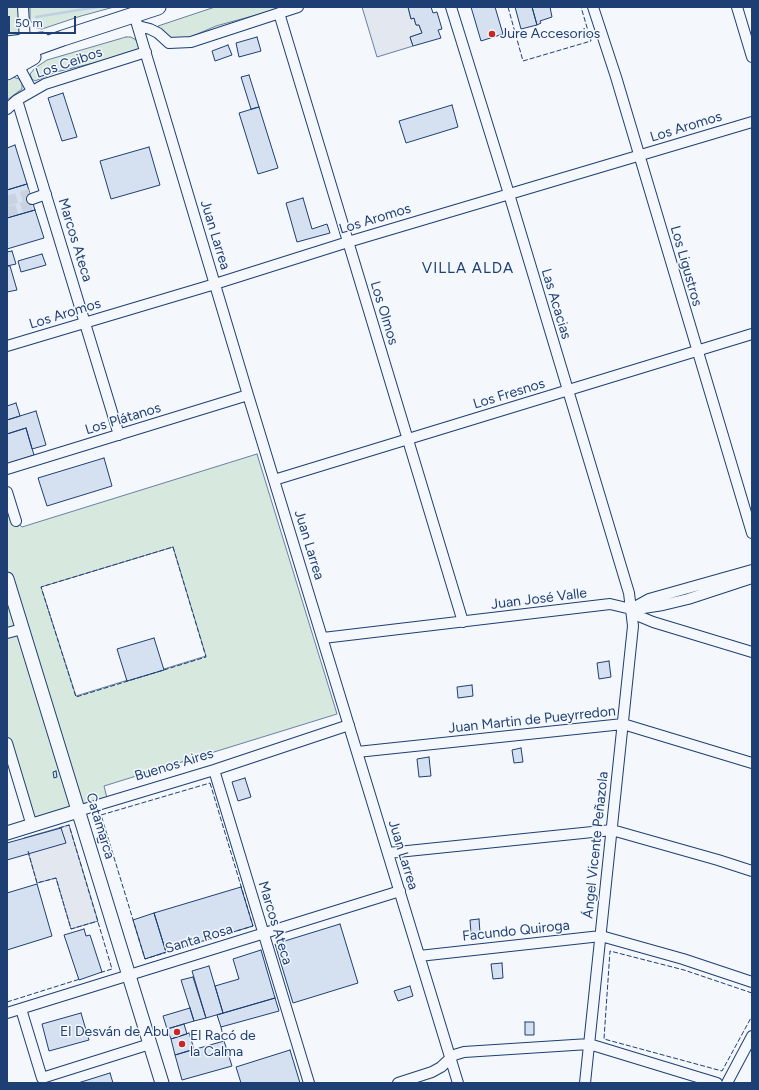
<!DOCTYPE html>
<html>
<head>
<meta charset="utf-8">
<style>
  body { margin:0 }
  #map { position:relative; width:759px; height:1090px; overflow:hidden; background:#f4f7fb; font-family:Figtree,sans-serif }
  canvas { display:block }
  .frame { position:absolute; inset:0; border:8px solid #1d3f73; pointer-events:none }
  .scale { position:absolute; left:8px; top:16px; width:68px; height:18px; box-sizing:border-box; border:2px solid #1d3f73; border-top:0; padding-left:5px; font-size:12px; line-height:14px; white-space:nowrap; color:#1d3f73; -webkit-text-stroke:3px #f4f7fb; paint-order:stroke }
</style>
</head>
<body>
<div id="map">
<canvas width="759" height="1090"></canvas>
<div class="frame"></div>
<div class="scale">50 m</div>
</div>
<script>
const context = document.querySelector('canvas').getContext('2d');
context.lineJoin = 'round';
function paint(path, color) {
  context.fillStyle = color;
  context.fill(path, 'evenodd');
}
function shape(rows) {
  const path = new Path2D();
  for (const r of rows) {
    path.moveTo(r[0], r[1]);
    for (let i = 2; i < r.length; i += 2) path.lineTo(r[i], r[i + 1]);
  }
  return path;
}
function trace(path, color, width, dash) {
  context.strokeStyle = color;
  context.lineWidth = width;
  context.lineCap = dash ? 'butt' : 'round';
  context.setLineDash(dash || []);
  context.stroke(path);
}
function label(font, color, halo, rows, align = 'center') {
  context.font = font + ' Figtree,sans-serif';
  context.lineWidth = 3;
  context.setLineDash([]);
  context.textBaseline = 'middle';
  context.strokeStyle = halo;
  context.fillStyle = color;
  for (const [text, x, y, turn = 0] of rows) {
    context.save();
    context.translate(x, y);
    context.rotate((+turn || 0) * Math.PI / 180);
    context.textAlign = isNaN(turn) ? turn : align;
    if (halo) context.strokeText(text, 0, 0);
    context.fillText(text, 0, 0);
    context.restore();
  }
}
const green = shape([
  [7,7,20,7,22,26,19,34,7,38,7,7],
  [30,7,114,7,81,16,42,29,36,28,30,20,30,7],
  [215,7,282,7,267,12,216,26,188,38,172,38,163,35,159,30,158,26,215,7],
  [126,37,131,37,136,40,140,45,139,49,98,62,56,72,35,81,32,79,30,74,35,68,47,60,126,37],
  [13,77,19,79,22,83,22,89,7,100,7,78,13,77],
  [257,454,337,714,104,786,108,802,32,826,7,743,7,492,16,521,22,527,257,454],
  [173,547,206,656,76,696,41,587,173,547]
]);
paint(green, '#d7e8df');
trace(green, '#687fa3', 1);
const parking = shape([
  [362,7,408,7,411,19,414,18,416,25,419,25,422,33,410,37,413,46,377,57,362,7],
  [69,825,98,921,71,929,56,878,37,883,24,838,69,825]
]);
paint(parking, '#e3e8f0');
trace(parking, '#687fa3', 1);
trace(shape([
  [36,17,97,7]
]), '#bed0e5', 2.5);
const building = shape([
  [408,7,431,7,433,13,437,12,442,29,438,30,441,38,413,46,410,37,422,33,419,25,416,25,414,18,411,19,408,7],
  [471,7,495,7,503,34,481,41,471,7],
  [515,7,532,7,537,25,521,29,515,7],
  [532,7,550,7,552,17,540,21,541,23,537,25,532,7],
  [257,37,261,51,239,57,236,43,257,37],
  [228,45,232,55,215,61,212,51,228,45],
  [249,75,259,107,251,109,241,77,249,75],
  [63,93,77,137,62,141,48,98,63,93],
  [452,105,458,127,406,143,399,121,452,105],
  [259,107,278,168,258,174,239,113,259,107],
  [15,145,27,184,7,190,7,148,15,145],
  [149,147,160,185,111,199,100,161,149,147],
  [27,184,35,210,7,218,7,190,27,184],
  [303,198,312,229,327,224,330,233,297,242,286,203,303,198],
  [35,210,44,238,7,249,7,218,35,210],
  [12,251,16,264,7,266,7,252,12,251],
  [42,254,46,265,21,272,18,261,42,254],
  [7,266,10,266,17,290,7,292,7,266],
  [16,403,20,416,7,420,7,406,16,403],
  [36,411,46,445,32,449,26,428,7,434,7,420,36,411],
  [26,428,34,455,7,464,7,434,26,428],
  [104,458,112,486,47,506,38,478,104,458],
  [154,638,164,670,127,681,117,649,154,638],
  [609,661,611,677,599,679,597,663,609,661],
  [472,685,473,696,458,698,457,687,472,685],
  [521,748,523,762,514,763,512,750,521,748],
  [429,757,431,776,419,777,417,759,429,757],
  [56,771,57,777,54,778,53,772,56,771],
  [245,778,251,797,238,801,232,782,245,778],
  [61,828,66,843,7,860,7,843,61,828],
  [100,837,102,842,98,843,97,838,100,837],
  [37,884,52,936,7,950,7,893,37,884],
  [241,887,253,926,166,952,154,913,241,887],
  [154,913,166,952,145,959,133,920,154,913],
  [479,919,480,933,471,934,470,920,479,919],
  [340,924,358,983,293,1003,275,944,340,924],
  [84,929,86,936,90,935,102,972,79,980,64,935,84,929],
  [261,950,275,998,223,1013,215,986,239,979,233,959,261,950],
  [502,963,503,978,493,979,491,964,502,963],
  [209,966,223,1013,206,1018,192,971,209,966],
  [193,977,206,1018,194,1021,181,980,193,977],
  [410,986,413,996,398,1001,394,991,410,986],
  [275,998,279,1011,221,1027,217,1015,275,998],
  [190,1008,194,1021,167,1029,163,1016,190,1008],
  [81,1013,89,1040,49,1051,42,1024,81,1013],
  [525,1022,534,1022,534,1035,525,1035,525,1022],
  [184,1024,187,1034,171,1039,167,1029,184,1024],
  [189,1033,194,1049,175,1055,171,1039,189,1033],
  [224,1041,232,1066,182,1080,175,1055,224,1041],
  [290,1050,300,1083,241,1083,236,1067,290,1050],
  [110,1073,113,1083,78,1083,110,1073]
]);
paint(building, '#d5e0f0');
trace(building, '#1d3f73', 1);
trace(shape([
  [7,201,30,194],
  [7,212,33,204]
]), '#c9d2e0', 10, [10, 5]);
const minor = shape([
  [23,7,25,42,27,47],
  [451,7,509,194,629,593,633,626,585,1083],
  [593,7,616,77,752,533],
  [737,7,752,57],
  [279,13,463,622],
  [134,14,248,395,458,1083],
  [138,26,150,29,158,33,169,43,191,42,298,7],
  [18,65,32,91],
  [17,100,119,435],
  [7,109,17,100,45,84,146,52],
  [32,199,46,194],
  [7,346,215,284,348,242,752,122],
  [7,469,248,395],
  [274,480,752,334],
  [7,492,16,521],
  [631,609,649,599,752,570],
  [637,609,663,605,688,599,752,578],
  [7,633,22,629],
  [323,638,610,604,631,609,641,617,653,622,752,652],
  [7,743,32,826],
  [357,752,623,724,752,763],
  [214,770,309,1083],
  [78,811,214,770,349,725],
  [388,853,612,830,718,860,752,871],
  [419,956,601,936,683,959,752,982],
  [21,1009,42,1078,150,1044],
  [7,1013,400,891],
  [398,1083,432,1072,441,1067,454,1055,464,1052,589,1044,717,1083],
  [727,1083,752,1036]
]);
const major = shape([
  [7,579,162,1083],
  [7,833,78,811]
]);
const highway = shape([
  [7,44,42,40],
  [7,58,63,38,158,7],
  [7,72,33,57]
]);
trace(minor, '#1d3f73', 12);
trace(major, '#1d3f73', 15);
trace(highway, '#1d3f73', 17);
trace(minor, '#f4f7fb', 10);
trace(major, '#f4f7fb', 13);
trace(highway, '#f4f7fb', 15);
trace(shape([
  [508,7,523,61,591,41,581,7],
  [173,547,206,657,76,697,41,587,173,547],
  [210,783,253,926,145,959,101,815,210,783],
  [59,828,69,825,112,969,99,973],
  [28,851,37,883,56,878,71,929,98,921],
  [752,993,684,970,610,951,604,1039,722,1071,752,1016],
  [7,1002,80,979],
  [221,1027,224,1041]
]), '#1d3f73', 1, [5, 2]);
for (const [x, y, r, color] of [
  [492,34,4,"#c62828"],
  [177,1032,4,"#c62828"],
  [182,1044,4,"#c62828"]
]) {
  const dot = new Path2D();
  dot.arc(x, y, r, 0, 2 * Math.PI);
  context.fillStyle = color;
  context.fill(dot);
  trace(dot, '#f4f7fb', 1.5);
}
label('14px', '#1d3f73', '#f4f7fb', [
  ["Jure Accesorios",500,34],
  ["El Desván de Abu",169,1032,"right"],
  ["El Racó de",190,1036],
  ["la Calma",190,1052]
], 'left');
label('14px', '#1d3f73', '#f4f7fb', [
  ["Los Ceibos",69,63,-19],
  ["Los Aromos",686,127,-17],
  ["Los Aromos",375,219,-17],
  ["Juan Larrea",215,235,73],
  ["Marcos Ateca",75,240,73],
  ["Los Ligustros",686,266,74],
  ["Las Acacias",556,304,73],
  ["Los Olmos",384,313,73],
  ["Los Aromos",65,314,-17],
  ["Los Fresnos",509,394,-17],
  ["Los Plátanos",123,419,-17],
  ["Juan Larrea",309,545,73],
  ["Juan José Valle",539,599,-7],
  ["Juan Martin de Pueyrredon",532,720,-6],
  ["Buenos Aires",174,765,-17],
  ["Catamarca",100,826,73],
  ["Ángel Vicente Peñazola",596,845,-84],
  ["Juan Larrea",403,855,73],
  ["Marcos Ateca",275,923,73],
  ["Facundo Quiroga",516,931,-6],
  ["Santa Rosa",199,939,-17]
]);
context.letterSpacing = '1px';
label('15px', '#1d3f73', '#f4f7fb', [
  ["VILLA ALDA",468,269]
]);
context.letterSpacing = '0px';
</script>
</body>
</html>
